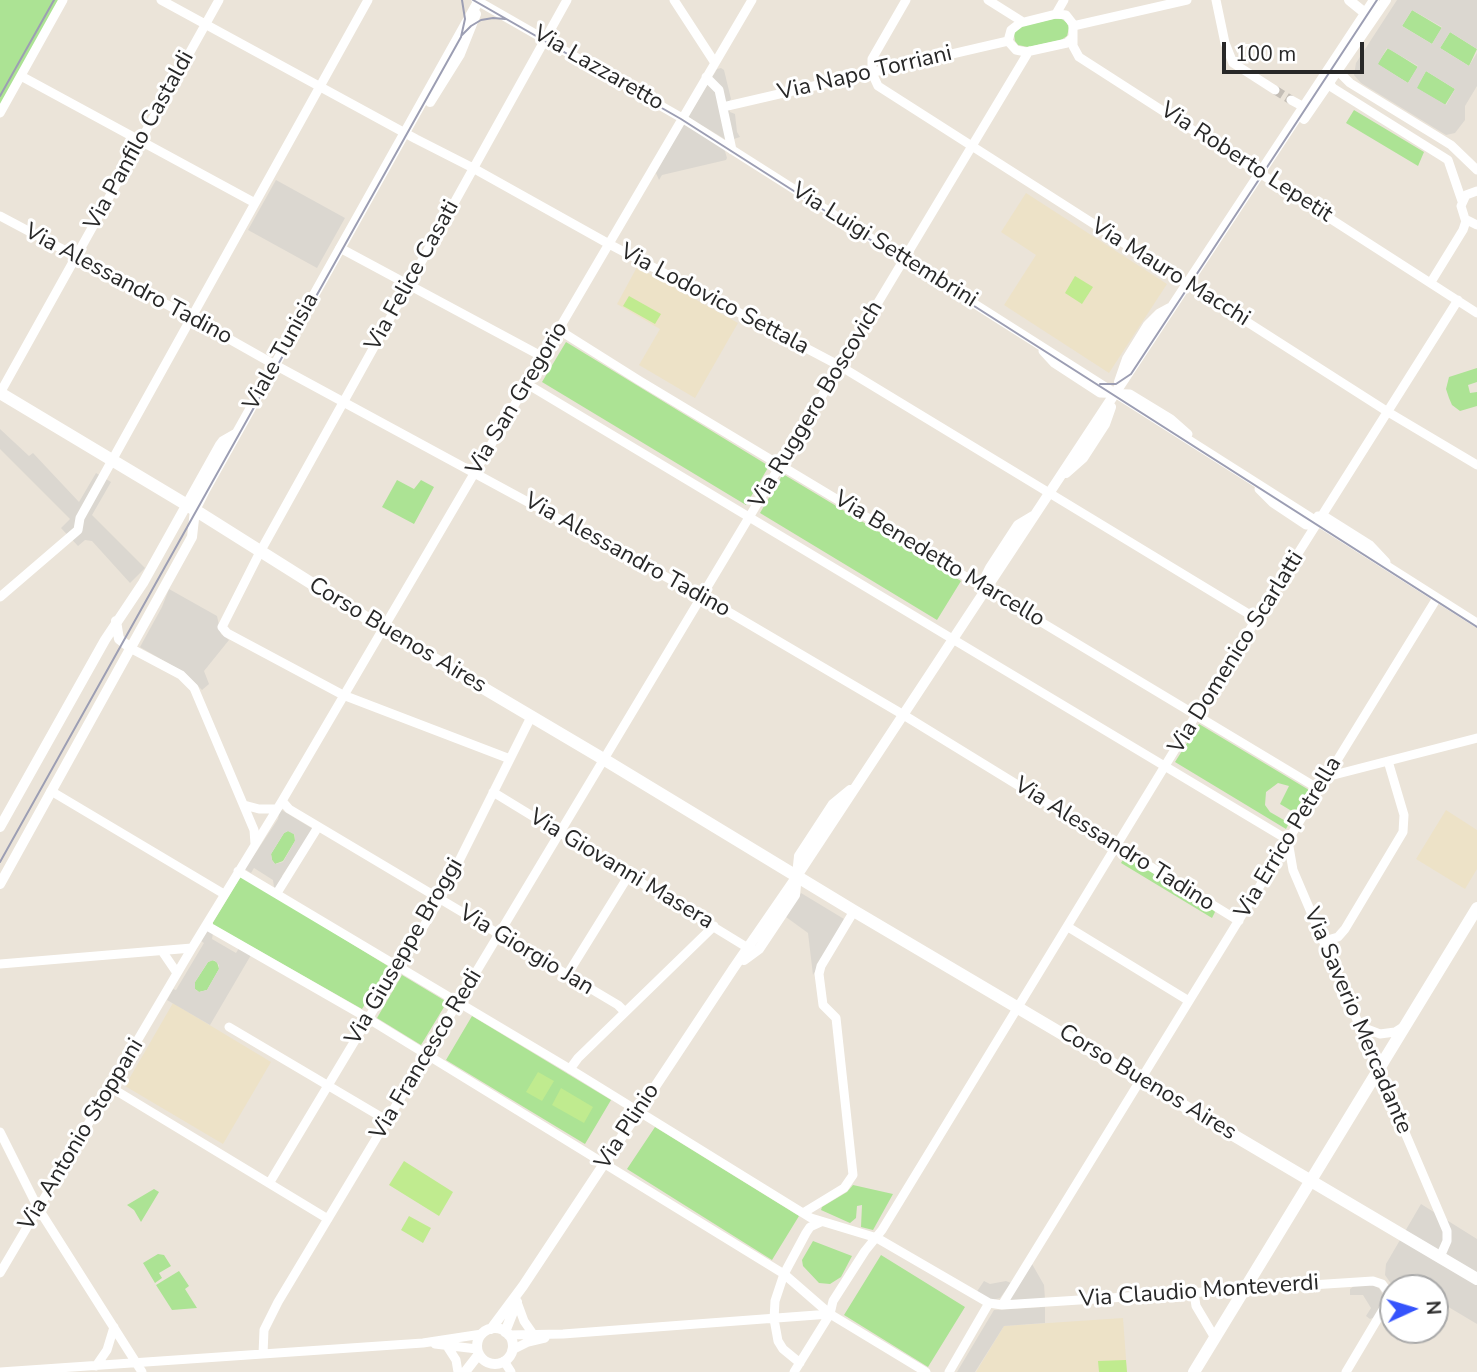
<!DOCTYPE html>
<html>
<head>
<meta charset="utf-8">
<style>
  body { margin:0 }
  #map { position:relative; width:1477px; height:1372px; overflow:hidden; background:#ebe4d9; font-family:"Nunito Sans",sans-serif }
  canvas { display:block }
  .north { position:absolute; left:1379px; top:1274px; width:70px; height:70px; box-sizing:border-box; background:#fff; border:2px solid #a9a9a9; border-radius:50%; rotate:86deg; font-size:19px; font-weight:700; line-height:28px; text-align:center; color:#282828 }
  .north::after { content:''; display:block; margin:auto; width:24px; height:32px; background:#3553fc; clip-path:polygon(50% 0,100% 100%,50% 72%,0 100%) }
  .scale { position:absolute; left:1222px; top:42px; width:142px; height:32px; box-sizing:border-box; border:4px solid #282828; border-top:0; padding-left:9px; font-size:21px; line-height:24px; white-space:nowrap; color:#282828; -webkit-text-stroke:5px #fff; paint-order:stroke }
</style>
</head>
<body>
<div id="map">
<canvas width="1477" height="1372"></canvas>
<div class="north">N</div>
<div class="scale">100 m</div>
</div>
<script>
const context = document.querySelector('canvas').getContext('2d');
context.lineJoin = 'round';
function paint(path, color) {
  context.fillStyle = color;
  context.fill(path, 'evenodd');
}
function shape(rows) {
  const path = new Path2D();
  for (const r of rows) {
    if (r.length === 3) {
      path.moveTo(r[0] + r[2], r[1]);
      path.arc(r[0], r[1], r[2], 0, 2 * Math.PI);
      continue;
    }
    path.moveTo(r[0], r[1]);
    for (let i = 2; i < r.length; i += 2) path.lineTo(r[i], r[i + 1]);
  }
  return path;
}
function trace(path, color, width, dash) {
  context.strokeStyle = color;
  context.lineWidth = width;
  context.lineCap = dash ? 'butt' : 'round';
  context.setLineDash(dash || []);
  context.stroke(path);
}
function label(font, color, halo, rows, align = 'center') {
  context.font = font + ' "Nunito Sans",sans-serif';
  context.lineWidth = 6;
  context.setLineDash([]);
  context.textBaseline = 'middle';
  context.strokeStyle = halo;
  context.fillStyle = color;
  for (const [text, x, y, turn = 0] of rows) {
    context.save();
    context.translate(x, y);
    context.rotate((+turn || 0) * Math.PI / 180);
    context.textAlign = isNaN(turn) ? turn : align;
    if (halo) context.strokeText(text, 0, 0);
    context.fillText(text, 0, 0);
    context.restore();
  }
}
paint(shape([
  [1026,193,1167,284,1109,373,1004,305,1036,255,1001,232],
  [637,267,738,323,695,398,639,365,660,329,617,304],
  [1446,810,1477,830,1477,869,1465,889,1416,859],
  [173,1003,271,1062,223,1144,125,1086],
  [1123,1318,1127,1372,976,1372,1004,1326]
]), '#ede2c7');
paint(shape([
  [0,0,59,0,0,106],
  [1412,10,1442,28,1432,44,1402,26],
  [1053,19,1062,19,1067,23,1069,28,1067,36,1061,40,1028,47,1018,45,1015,41,1014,34,1019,27],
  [1450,32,1477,49,1469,66,1440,48],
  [1388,48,1418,67,1408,83,1377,64],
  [1426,71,1455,89,1445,105,1416,88],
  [1354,110,1424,152,1418,166,1346,123],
  [566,342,769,466,746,505,542,382],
  [1477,368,1477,382,1468,385,1470,393,1477,392,1477,406,1460,411,1452,405,1449,398,1446,389,1449,377],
  [783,474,961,581,937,620,760,513],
  [397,480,414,489,421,480,434,487,414,524,382,507],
  [1199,724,1309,790,1295,813,1280,804,1289,786,1278,783,1266,792,1265,805,1270,812,1289,823,1286,829,1175,762],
  [288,831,294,833,295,841,283,861,275,864,272,860,271,854,284,833],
  [1126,855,1211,906,1215,912,1212,918,1121,863],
  [241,876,388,966,362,1009,212,924],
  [212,960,217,962,219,969,207,990,199,992,195,989,195,982,208,962],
  [402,975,447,1002,421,1045,377,1018],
  [472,1016,611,1100,585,1144,446,1060],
  [655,1127,799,1216,772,1260,627,1169],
  [853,1185,893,1194,873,1230,861,1227,862,1205,857,1206,856,1218,850,1223,821,1210,822,1207,847,1192],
  [154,1189,159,1192,141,1222,134,1210,127,1205],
  [813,1241,852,1256,841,1277,830,1284,819,1283,803,1266,802,1260],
  [158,1254,164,1255,171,1266,159,1273,162,1278,155,1283,143,1263],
  [881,1255,965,1307,928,1367,844,1315],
  [179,1271,189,1286,185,1289,197,1308,172,1310,156,1285]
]), '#ace394');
paint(shape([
  [1075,276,1093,287,1082,304,1065,293],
  [629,296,661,314,655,324,623,306],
  [538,1072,554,1081,542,1101,526,1092],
  [561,1088,593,1107,584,1123,552,1105],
  [404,1161,453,1192,439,1216,389,1185],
  [409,1216,431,1228,423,1243,401,1230],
  [1126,1360,1127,1372,1099,1372,1098,1361]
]), '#c0eb8f');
paint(shape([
  [1397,0,1477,0,1477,49,1450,32,1440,48,1469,66,1477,53,1477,86,1465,106,1465,120,1455,133,1446,135,1361,83,1354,75,1356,63],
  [1412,10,1442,27,1432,44,1402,26],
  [1387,48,1418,66,1408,83,1378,64],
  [1426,71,1455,89,1446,105,1417,88],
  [721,68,724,70,731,99,728,103,730,112,735,114,737,132,740,137,728,141,688,117,717,69],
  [683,124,724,148,727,158,726,160,662,175,659,180,656,173],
  [276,180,345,218,317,268,248,230],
  [0,429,29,456,33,453,79,502,96,473,111,482,92,515,145,568,130,583,92,541,85,540,78,546,61,528,70,519,0,449],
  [169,589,217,616,221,634,229,640,204,671,209,684,202,690,185,673,140,647,162,607],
  [280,809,313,829,282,876,283,880,277,889,274,887,273,880,254,868,251,873,245,869,278,819],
  [288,831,295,835,295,841,283,862,275,864,272,860,271,854,284,833],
  [801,893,844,919,813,975,808,933,786,917],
  [208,930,213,933,212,939,236,953,239,948,251,955,210,1025,167,1000,173,989,176,990,204,943,201,941],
  [214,960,219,965,219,969,207,990,199,992,195,989,195,982,208,962],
  [1421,1204,1477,1239,1477,1324,1435,1299,1435,1288,1394,1288,1385,1275,1386,1264],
  [1032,1264,1044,1285,1045,1299,1009,1301],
  [984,1281,990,1284,1006,1281,1011,1283,1000,1298,992,1300,976,1293],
  [1371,1284,1379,1288,1384,1297,1375,1317,1370,1319,1366,1316,1371,1308,1363,1295,1350,1295,1350,1289,1354,1286],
  [1045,1307,1045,1323,1004,1326,975,1372,957,1372,994,1310]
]), '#dbd7d0');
trace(shape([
  [1275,90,1291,100]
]), '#c4beb6', 9, [9, 4.5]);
trace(shape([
  [161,0,416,139,473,168,609,244,840,366,1257,619],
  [476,0,682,118,1477,623],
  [674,0,715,63],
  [906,0,872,59,872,73,878,86,1388,412,1477,465],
  [988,0,1023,22],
  [1216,0,1225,43,1233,63,1275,90],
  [1056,14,1064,0],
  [1073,26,1187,0],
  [1008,41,1011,30,1020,23,1056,14,1066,15,1073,24,1073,46,1079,57,1477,313],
  [1008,41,1016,50,1026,52,1067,43,1073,37],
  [1339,72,1350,83,1451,145,1477,170],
  [21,76,255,203],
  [706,77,719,90,732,150],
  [1327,81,1333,88,1448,160,1462,201],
  [1291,100,1304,107],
  [723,107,1008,41],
  [0,113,63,0],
  [1477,191,1466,195,1461,206,1465,219,1477,225],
  [0,216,192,318,277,366,703,597,902,714,1239,921],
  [340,248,543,357],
  [1431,282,1463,230,1466,221],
  [559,330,640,381,1319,789],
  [1043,351,1054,363,1100,393,1130,394,1171,419,1188,434],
  [527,384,1288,840],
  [0,393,219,0],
  [1259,489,1273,503,1306,525,1319,522],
  [1318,516,1324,516,1370,545,1386,562],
  [0,597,78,530,80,518,368,0],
  [132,649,181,675,194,688,254,830,255,844],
  [510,759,343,695,227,633,222,627,260,552,567,0],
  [1326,777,1477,738],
  [51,791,224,894],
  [493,792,748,948],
  [282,801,289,809,618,1005,625,1012],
  [244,805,259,809,277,809],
  [1288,841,1293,870,1447,1231,1447,1241,1440,1257],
  [238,871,570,1069,811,1218,877,1238,989,1303,1002,1305,1373,1281,1382,1284,1388,1292,1387,1303,1346,1372],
  [277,893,318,827],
  [208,922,209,927,359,1013,784,1274,830,1314,926,1372],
  [1068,927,1189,1001],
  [1324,941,1338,937,1345,929,1403,832,1404,815,1388,761],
  [162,951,177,973],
  [0,964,192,948],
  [567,975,629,875],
  [1359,1026,1380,1034,1395,1032,1403,1027],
  [229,1027,388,1121],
  [570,1069,578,1058,714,926],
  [110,1087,328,1219],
  [0,1132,38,1208,142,1372],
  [270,1182,440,899,531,717],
  [803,1213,844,1188,853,1175,836,1018,823,1005,819,974,821,966,854,911],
  [0,1273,192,948,282,801,752,0],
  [1194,1293,1196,1306,1215,1338],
  [517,1302,524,1321,533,1334],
  [1002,1305,1437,598],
  [508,1335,563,1334,830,1314],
  [435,1344,477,1349],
  [447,1346,456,1360,458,1372],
  [512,1350,528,1342,545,1338],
  [263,1354,264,1330,278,1302,1029,51],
  [504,1361,511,1372],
  [800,1363,783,1349,778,1341,774,1319,775,1301,784,1274,806,1233,810,1227,821,1222],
  [96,1366,107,1350,114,1327],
  [0,1372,423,1343,482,1334],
  [794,1372,830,1314,833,1301,865,1251,882,1230,1196,715,1458,300],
  [949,1372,989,1303]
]), '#fff', 9);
trace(shape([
  [1349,0,1365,13,1369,13],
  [430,102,460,54,476,14],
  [1304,119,1386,0],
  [1119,382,1127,359,1148,325,1159,314,1170,308],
  [1066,473,1083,458,1105,424,1111,407],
  [987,587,986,576,990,568,1018,525,1033,516],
  [116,621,119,639,132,649],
  [0,827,105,640,143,583,220,445,223,441,237,433],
  [0,884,192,537,195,510,205,490,479,0],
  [744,960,759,949,795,895,799,856,833,804,850,790],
  [495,1346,18],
  [491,1329,523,1286,733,969,797,876,1374,0],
  [505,1332,517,1302],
  [465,1372,479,1354]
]), '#fff', 10);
trace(shape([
  [0,393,187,505,392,634,605,760,854,911,1477,1279],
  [1194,1372,1477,908]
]), '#fff', 12);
trace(shape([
  [473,0,681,119,1477,627],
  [462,35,471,26,481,20,493,18,505,19],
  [0,96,54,0],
  [1100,384,1116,384,1131,374,1377,0],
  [0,862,461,37,465,19,462,0]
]), '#9c9eb3', 2);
label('23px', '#282828', '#fff', [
  ["Via Lazzaretto",598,69,30],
  ["Via Napo Torriani",865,74,-13],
  ["Via Panfilo Castaldi",140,141,-61],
  ["Via Roberto Lepetit",1246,163,33],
  ["Via Luigi Settembrini",884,246,32],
  ["Via Mauro Macchi",1170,273,32],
  ["Via Felice Casati",413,276,-61],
  ["Via Alessandro Tadino",128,285,28],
  ["Via Lodovico Settala",714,300,28],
  ["Viale Tunisia",282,352,-61],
  ["Via San Gregorio",518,399,-59],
  ["Via Ruggero Boscovich",817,405,-59],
  ["Via Alessandro Tadino",627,556,29],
  ["Via Benedetto Marcello",939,560,31],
  ["Corso Buenos Aires",397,636,31],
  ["Via Domenico Scarlatti",1237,653,-58],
  ["Via Errico Petrella",1289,838,-59],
  ["Via Alessandro Tadino",1114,845,32],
  ["Via Giovanni Masera",621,870,31],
  ["Via Giorgio Jan",526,951,31],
  ["Via Giuseppe Broggi",405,952,-60],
  ["Via Saverio Mercadante",1357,1021,67],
  ["Via Francesco Redi",427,1055,-59],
  ["Corso Buenos Aires",1147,1083,31],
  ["Via Plinio",628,1127,-57],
  ["Via Antonio Stoppani",82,1135,-59],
  ["Via Claudio Monteverdi",1199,1292,-4]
]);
</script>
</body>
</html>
